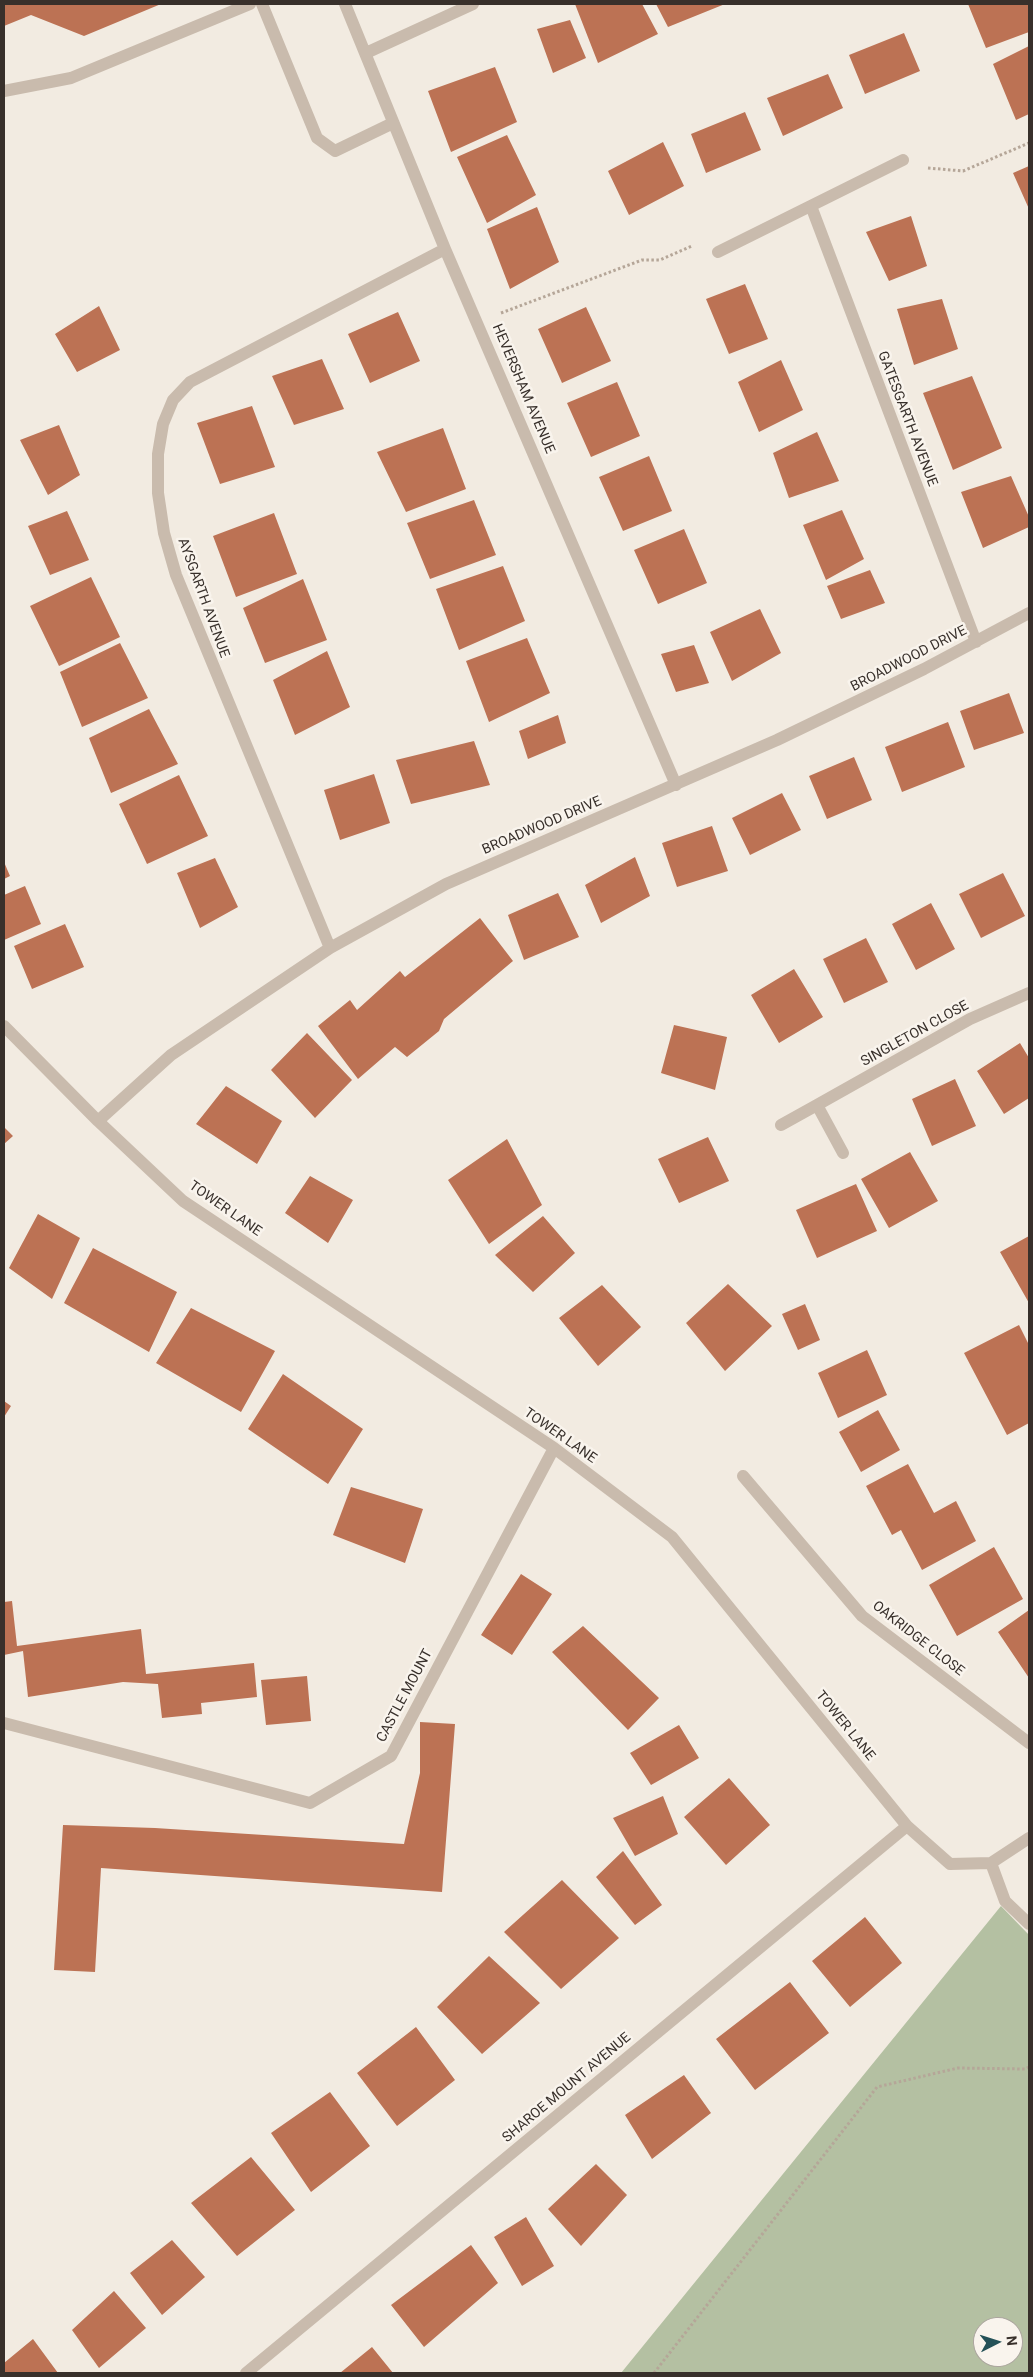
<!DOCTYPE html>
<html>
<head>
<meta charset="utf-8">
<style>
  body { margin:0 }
  #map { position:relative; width:1033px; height:2377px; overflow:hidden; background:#f2ebe1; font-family:Roboto,sans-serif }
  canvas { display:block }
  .frame { position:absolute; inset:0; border:5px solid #38302b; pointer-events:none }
  .north { position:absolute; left:973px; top:2317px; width:50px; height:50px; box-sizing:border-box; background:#f9f4ed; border:1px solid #aca69f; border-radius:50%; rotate:85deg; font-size:14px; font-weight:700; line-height:20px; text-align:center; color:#38302b }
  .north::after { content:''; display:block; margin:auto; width:18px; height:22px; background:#245157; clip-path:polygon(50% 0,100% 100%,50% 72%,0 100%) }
</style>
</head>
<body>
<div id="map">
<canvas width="1033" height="2377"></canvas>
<div class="frame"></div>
<div class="north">N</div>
</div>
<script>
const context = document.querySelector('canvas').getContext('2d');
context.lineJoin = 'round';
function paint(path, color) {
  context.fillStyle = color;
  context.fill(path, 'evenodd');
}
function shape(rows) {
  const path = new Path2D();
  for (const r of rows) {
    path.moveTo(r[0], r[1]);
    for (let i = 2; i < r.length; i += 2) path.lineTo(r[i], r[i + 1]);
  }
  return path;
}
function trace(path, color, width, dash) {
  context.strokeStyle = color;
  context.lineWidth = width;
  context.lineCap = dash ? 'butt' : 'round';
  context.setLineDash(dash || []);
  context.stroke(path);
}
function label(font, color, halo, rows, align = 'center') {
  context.font = font + ' Roboto,sans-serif';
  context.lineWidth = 5;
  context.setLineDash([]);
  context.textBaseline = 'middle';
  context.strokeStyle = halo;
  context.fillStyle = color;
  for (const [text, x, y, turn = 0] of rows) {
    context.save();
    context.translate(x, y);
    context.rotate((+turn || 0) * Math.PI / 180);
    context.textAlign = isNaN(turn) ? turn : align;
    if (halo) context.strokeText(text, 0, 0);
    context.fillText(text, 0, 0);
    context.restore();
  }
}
paint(shape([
  [1001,1906,1029,1935,1029,2373,621,2373],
  [983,2327,1013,2327,1013,2357,983,2357]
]), '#b4c0a2');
paint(shape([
  [4,4,161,4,84,36,31,15,4,26],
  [575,4,642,4,658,34,598,63],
  [656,4,725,4,668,27],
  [968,4,1029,4,1029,32,986,48],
  [570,20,586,58,553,73,537,29],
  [904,33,920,71,865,94,849,55],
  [1029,46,1029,114,1016,120,993,64],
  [495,67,517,122,451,152,428,91],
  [828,74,843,108,783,136,767,98],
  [745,112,761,150,706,173,691,134],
  [507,135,536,195,487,223,457,157],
  [663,142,684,186,629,215,608,171],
  [1029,166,1029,209,1013,173],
  [537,207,559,262,510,289,487,229],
  [911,216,927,266,889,281,866,232],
  [745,284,768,339,729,354,706,299],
  [942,299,958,349,914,365,897,309],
  [99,306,120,350,77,372,55,334],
  [586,307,611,361,562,383,538,329],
  [398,312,420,361,370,383,348,334],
  [322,359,344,409,294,425,272,376],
  [781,360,803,410,759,432,738,382],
  [972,376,1002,448,953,470,923,393],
  [617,382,640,436,591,457,567,403],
  [252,406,275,467,220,484,197,423],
  [59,425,80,475,48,495,20,440],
  [443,428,466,489,406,512,377,452],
  [817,432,839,481,789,498,773,453],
  [649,456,672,511,623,531,599,477],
  [1011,476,1029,517,1029,527,983,548,961,492],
  [474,500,496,555,430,579,407,523],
  [842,510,864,559,826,580,803,525],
  [67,511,89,560,50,575,28,526],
  [274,513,297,574,236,597,213,536],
  [684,529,707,583,658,604,634,550],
  [503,566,525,621,459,650,436,589],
  [870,570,885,603,841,619,827,586],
  [91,577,120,637,59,666,30,606],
  [303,579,327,640,265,663,243,608],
  [760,609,781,653,732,681,710,632],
  [527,638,550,693,489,722,466,661],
  [120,643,148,698,82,727,60,672],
  [694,645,709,683,676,692,661,654],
  [327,651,350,707,295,735,273,680],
  [1009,693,1024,733,974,750,960,711],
  [149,709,178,764,111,793,89,738],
  [558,715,566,743,528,759,519,731],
  [948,722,965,767,902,792,885,747],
  [474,741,490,785,411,804,396,760],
  [854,757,872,800,827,819,809,776],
  [374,774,390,823,340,840,324,790],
  [179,775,208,836,147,864,119,804],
  [782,793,801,830,750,855,732,818],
  [712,826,728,871,677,887,662,843],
  [635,857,650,896,601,923,585,885],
  [215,858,238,907,200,928,177,873],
  [4,862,10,876,4,879],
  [1003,873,1025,916,981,938,959,894],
  [25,886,41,924,4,940,4,895],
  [558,893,579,937,524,960,508,915],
  [931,903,955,949,916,970,892,924],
  [480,918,513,961,444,1019,439,1031,407,1057,395,1047,358,1079,318,1026,350,1000,357,1010,400,971,405,977],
  [65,924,84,967,32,989,14,946],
  [866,938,888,982,844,1003,823,959],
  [794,969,823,1017,779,1043,751,995],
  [674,1025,727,1037,715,1090,661,1073],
  [307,1033,352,1080,315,1118,271,1070],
  [1020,1043,1029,1058,1029,1098,1004,1114,977,1071],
  [955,1079,976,1126,932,1146,912,1099],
  [226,1086,282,1121,257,1164,196,1124],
  [4,1127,13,1136,4,1144],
  [708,1137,729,1181,679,1203,658,1159],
  [507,1139,542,1205,489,1244,448,1180],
  [910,1152,938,1201,889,1228,861,1179],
  [310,1176,353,1200,328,1243,285,1213],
  [856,1184,877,1231,817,1258,796,1210],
  [38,1214,80,1238,52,1299,9,1268],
  [543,1216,575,1253,533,1292,495,1255],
  [1029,1236,1029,1303,1000,1252],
  [93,1248,177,1292,149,1352,64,1303],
  [728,1284,772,1326,725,1371,686,1323],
  [602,1285,641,1327,598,1366,559,1318],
  [805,1304,820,1340,798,1350,782,1314],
  [191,1308,275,1351,241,1412,156,1363],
  [1019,1325,1029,1345,1029,1423,1007,1435,964,1353],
  [867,1350,887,1395,838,1418,818,1373],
  [283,1374,363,1429,328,1484,248,1429],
  [4,1401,11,1406,4,1417],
  [878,1410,900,1450,861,1472,839,1432],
  [908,1464,934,1513,956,1501,976,1541,922,1570,901,1530,892,1535,866,1486],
  [351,1487,423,1509,405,1563,333,1535],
  [994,1547,1023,1599,957,1636,929,1585],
  [521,1574,552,1594,512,1655,481,1635],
  [12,1601,17,1646,141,1629,146,1674,254,1663,257,1697,201,1703,202,1714,162,1718,158,1684,123,1682,28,1697,23,1651,4,1655,4,1602],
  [1029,1610,1029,1678,998,1632],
  [583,1626,659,1698,628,1730,552,1652],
  [307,1676,311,1721,266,1725,261,1680],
  [420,1722,455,1724,442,1892,101,1868,95,1972,54,1970,63,1825,155,1828,404,1844,420,1773],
  [679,1725,699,1758,651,1785,630,1753],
  [729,1778,770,1825,726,1865,684,1817],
  [663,1796,678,1834,635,1856,613,1818],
  [623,1851,662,1905,635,1925,596,1877],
  [562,1880,619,1938,561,1989,504,1932],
  [865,1917,902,1963,850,2007,812,1961],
  [489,1956,540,2003,482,2054,437,2007],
  [790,1982,829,2033,755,2090,716,2039],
  [416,2027,455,2080,397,2126,357,2073],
  [684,2075,711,2113,652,2159,625,2115],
  [330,2092,370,2146,311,2192,271,2133],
  [251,2157,295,2210,237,2256,191,2203],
  [596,2164,627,2195,581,2246,548,2209],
  [526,2217,554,2266,522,2286,494,2237],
  [172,2240,205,2277,162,2315,130,2273],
  [471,2245,498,2283,424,2347,391,2305],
  [114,2291,146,2328,99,2368,72,2330],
  [33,2339,58,2373,4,2373,4,2363],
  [372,2347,393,2373,340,2373]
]), '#bc7254');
trace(shape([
  [928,168,963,171,1029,143],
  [501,313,642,260,660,260,692,246],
  [654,2373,877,2087,958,2068,1025,2069,1029,2067]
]), '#b5a698', 3, [2.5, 2.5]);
trace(shape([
  [262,4,317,138,335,151,393,123],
  [345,4,445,249,676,785],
  [366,53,473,4],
  [4,91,71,78,250,4],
  [811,206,976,642],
  [718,252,903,160],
  [330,948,176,575,164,533,158,493,158,454,163,424,173,400,190,382,445,249],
  [4,1026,98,1121,183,1201,554,1448,672,1537,907,1826,950,1864,991,1863],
  [817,1105,970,1019,1029,993],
  [98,1121,171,1055,330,948,446,884,777,740,924,669,1029,613],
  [781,1125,817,1105,843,1153],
  [743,1476,862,1616,1029,1743],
  [4,1723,310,1803,391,1756,554,1448],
  [991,1863,1005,1901,1029,1924],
  [991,1863,1029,1838],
  [246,2373,907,1826]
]), '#c9bbad', 12);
label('14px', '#38302b', '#f9f4ed', [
  ["HEVERSHAM AVENUE",523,389,67],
  ["GATESGARTH AVENUE",907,419,69],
  ["AYSGARTH AVENUE",203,598,70],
  ["BROADWOOD DRIVE",909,659,-27],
  ["BROADWOOD DRIVE",542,826,-23],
  ["SINGLETON CLOSE",915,1034,-29],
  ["TOWER LANE",225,1209,35],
  ["TOWER LANE",560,1436,35],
  ["OAKRIDGE CLOSE",918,1639,38],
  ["CASTLE MOUNT",405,1696,-62],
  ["TOWER LANE",845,1726,51],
  ["SHAROE MOUNT AVENUE",567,2088,-40]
]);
</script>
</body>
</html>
